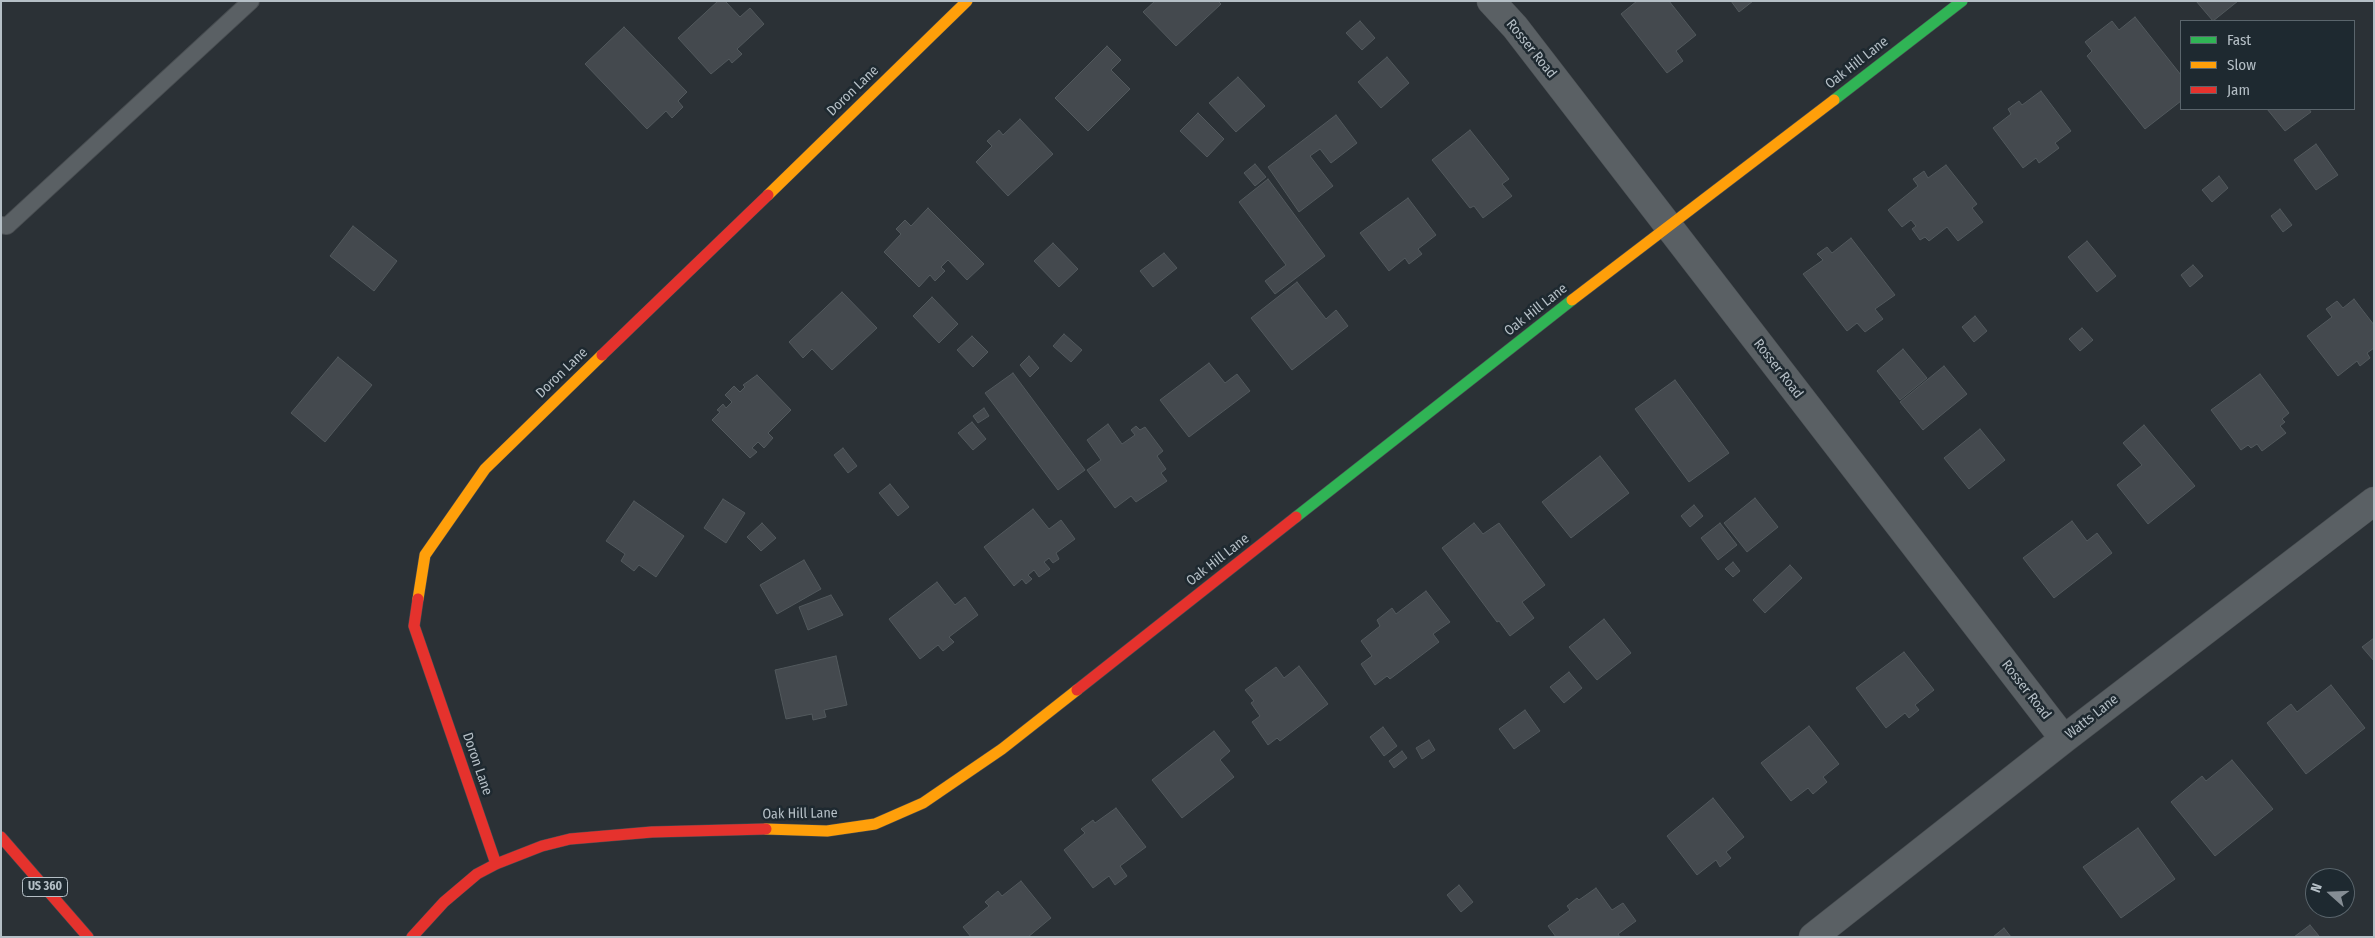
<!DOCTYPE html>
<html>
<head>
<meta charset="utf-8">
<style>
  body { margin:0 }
  #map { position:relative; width:2375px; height:938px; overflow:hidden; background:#2b3136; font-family:"Fira Sans Condensed",sans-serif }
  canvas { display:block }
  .frame { position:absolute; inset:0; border:2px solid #b5bfc6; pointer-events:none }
  .legend { position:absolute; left:2180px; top:20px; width:175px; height:90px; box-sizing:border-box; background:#1e2930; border:1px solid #5a656c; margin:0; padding:6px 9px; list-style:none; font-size:15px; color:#b5bfc6 }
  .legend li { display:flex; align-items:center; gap:10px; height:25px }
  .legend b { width:25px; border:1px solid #5a656c }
  .north { position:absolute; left:2305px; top:868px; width:50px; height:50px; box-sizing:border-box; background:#1e2930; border:1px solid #5a656c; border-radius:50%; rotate:290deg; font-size:14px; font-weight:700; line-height:20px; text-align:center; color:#b5bfc6 }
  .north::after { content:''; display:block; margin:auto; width:18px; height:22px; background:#858d94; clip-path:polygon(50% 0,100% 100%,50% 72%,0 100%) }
</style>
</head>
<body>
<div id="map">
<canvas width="2375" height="938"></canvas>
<div class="frame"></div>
<ul class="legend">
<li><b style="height:6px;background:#30b455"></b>Fast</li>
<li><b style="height:6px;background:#ff9f0a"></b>Slow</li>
<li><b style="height:6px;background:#e5322d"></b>Jam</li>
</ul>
<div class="north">N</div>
</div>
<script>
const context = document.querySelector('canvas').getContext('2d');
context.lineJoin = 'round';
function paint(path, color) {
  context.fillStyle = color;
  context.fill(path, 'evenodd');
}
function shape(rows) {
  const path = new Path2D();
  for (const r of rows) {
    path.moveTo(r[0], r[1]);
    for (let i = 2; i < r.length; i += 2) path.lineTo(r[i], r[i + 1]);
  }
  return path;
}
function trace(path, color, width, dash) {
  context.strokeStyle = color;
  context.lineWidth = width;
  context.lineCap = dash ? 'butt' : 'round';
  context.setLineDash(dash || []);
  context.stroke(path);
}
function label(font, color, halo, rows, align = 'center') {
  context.font = font + ' "Fira Sans Condensed",sans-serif';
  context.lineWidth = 5;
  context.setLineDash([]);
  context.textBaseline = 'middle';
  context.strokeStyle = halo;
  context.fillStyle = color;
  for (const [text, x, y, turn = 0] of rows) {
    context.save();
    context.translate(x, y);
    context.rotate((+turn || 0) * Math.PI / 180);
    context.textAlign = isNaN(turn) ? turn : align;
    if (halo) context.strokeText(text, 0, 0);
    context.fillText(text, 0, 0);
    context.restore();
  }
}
const building = shape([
  [718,1,725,1,740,17,750,8,764,24,737,49,742,54,732,63,729,59,711,74,678,38,718,1],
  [1155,1,1218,1,1221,4,1176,46,1143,12,1155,1],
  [1637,1,1669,1,1696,35,1676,51,1683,61,1667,73,1621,14,1637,1],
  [1731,1,1753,1,1739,12,1731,1],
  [2196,1,2238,1,2213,21,2196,1],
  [2135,17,2181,75,2181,101,2145,129,2087,56,2092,51,2085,42,2112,21,2119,30,2135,17],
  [1360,21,1375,38,1362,50,1346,33,1360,21],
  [624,27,687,92,678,101,683,107,672,118,666,111,647,129,585,64,624,27],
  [1107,46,1121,60,1111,70,1130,89,1088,131,1055,98,1107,46],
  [1387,57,1409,83,1381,108,1358,82,1387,57],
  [1238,77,1265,106,1236,132,1209,103,1238,77],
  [2041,91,2071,131,2055,143,2059,148,2039,163,2036,158,2023,168,1993,128,2011,114,2008,109,2019,101,2022,105,2041,91],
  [2267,109,2309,109,2311,112,2285,131,2267,109],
  [1198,113,1224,139,1207,157,1180,131,1198,113],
  [1336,115,1357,143,1331,163,1320,149,1310,156,1333,186,1299,212,1268,167,1336,115],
  [1020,119,1053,154,1008,196,976,162,992,146,987,141,999,130,1003,135,1020,119],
  [1470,130,1509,179,1502,184,1512,196,1483,218,1474,206,1470,208,1432,160,1470,130],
  [2316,144,2338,175,2316,190,2294,160,2316,144],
  [1255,164,1266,177,1255,186,1244,173,1255,164],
  [1946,165,1977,204,1972,208,1983,222,1958,241,1947,227,1929,241,1925,237,1920,240,1912,229,1916,226,1911,220,1902,227,1888,210,1918,186,1913,179,1924,171,1928,178,1946,165],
  [2219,176,2228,188,2212,202,2202,190,2219,176],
  [1268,179,1325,256,1275,294,1265,281,1286,265,1239,202,1268,179],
  [1408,198,1436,235,1418,249,1422,254,1409,264,1405,258,1389,271,1360,233,1408,198],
  [928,208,984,264,967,280,948,260,941,267,945,271,935,281,930,275,919,287,884,252,901,234,896,229,905,220,911,226,928,208],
  [2280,209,2292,225,2283,232,2271,216,2280,209],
  [353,226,397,261,374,291,330,256,353,226],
  [1851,238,1895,295,1875,309,1883,319,1865,332,1857,323,1847,331,1803,274,1823,260,1817,254,1827,247,1832,253,1851,238],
  [2087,241,2116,276,2097,292,2068,257,2087,241],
  [1053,243,1078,269,1059,287,1034,261,1053,243],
  [1164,253,1177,268,1153,287,1140,271,1164,253],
  [2193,265,2203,276,2190,287,2181,275,2193,265],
  [1297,282,1326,319,1336,310,1348,326,1292,370,1251,318,1297,282],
  [842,292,877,328,832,370,812,349,803,358,789,342,842,292],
  [932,297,958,324,939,343,913,316,932,297],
  [2354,299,2374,325,2374,348,2367,353,2370,358,2360,366,2357,361,2338,376,2307,336,2332,317,2326,309,2337,301,2343,308,2354,299],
  [1975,316,1987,331,1974,342,1962,327,1975,316],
  [2082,328,2093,340,2080,351,2069,339,2082,328],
  [1064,334,1082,350,1071,362,1053,346,1064,334],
  [972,336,988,352,973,367,957,350,972,336],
  [1903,349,1927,378,1900,400,1877,371,1903,349],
  [1029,356,1039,368,1030,377,1020,365,1029,356],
  [338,357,372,385,325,442,291,413,338,357],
  [1209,363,1225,383,1237,374,1250,391,1189,437,1160,400,1209,363],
  [1944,366,1967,394,1923,430,1900,402,1944,366],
  [1013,373,1085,470,1058,490,985,393,1013,373],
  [2260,374,2289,413,2282,419,2285,422,2280,426,2286,433,2262,451,2257,444,2251,448,2248,445,2241,450,2211,410,2260,374],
  [757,375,791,410,768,433,773,438,764,448,758,442,752,448,757,452,750,458,712,420,720,412,717,410,723,404,726,408,732,402,725,395,734,386,740,392,745,387,743,385,757,375],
  [1675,380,1729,453,1689,482,1635,409,1675,380],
  [984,408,989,416,978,423,973,416,984,408],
  [972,422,986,439,973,450,958,433,972,422],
  [1108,424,1122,444,1135,435,1131,430,1136,426,1140,430,1145,427,1163,451,1157,456,1166,469,1161,473,1167,481,1136,502,1131,496,1115,508,1087,470,1101,460,1087,440,1108,424],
  [2144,425,2195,486,2148,524,2117,485,2142,465,2123,443,2144,425],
  [1980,429,2005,460,1969,489,1944,458,1980,429],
  [843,448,857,466,848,473,834,455,843,448],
  [1600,456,1629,493,1571,538,1542,502,1600,456],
  [890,484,909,507,898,516,879,493,890,484],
  [1755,498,1778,527,1747,552,1724,523,1755,498],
  [723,499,745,513,726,543,704,528,723,499],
  [634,501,684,536,656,577,639,565,634,571,621,561,625,554,606,541,634,501],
  [1694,505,1703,516,1690,527,1681,516,1694,505],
  [1033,509,1049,529,1061,520,1075,539,1056,553,1059,559,1053,563,1049,558,1044,562,1050,569,1039,577,1034,570,1028,575,1032,579,1026,584,1022,579,1014,586,984,547,1033,509],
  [2072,521,2087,541,2097,533,2112,553,2054,598,2023,558,2072,521],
  [762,523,776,538,761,551,747,537,762,523],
  [1474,523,1483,534,1499,523,1545,585,1522,602,1534,618,1510,636,1499,621,1497,622,1442,548,1474,523],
  [1720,523,1737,545,1718,560,1701,538,1720,523],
  [804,560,821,589,777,614,760,585,804,560],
  [1733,562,1740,571,1733,577,1725,569,1733,562],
  [1790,565,1802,578,1765,613,1753,600,1790,565],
  [937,582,955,605,965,597,978,615,949,637,954,642,943,651,938,645,920,659,889,619,937,582],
  [1426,591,1450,622,1433,634,1439,642,1390,679,1387,676,1375,685,1361,664,1372,656,1361,641,1380,626,1377,620,1392,608,1396,614,1426,591],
  [831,595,843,615,808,630,799,607,831,595],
  [1604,619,1631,653,1597,680,1569,647,1604,619],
  [2374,638,2374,661,2362,647,2374,638],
  [1904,652,1934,690,1915,705,1919,710,1909,718,1905,713,1886,728,1856,688,1904,652],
  [836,656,847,705,824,710,826,717,813,720,812,714,786,719,775,670,836,656],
  [1299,666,1328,704,1280,741,1277,738,1268,745,1252,722,1260,716,1251,703,1254,701,1245,690,1276,667,1284,678,1299,666],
  [1569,672,1582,688,1564,703,1550,687,1569,672],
  [2331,685,2365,728,2306,774,2267,723,2291,704,2297,712,2331,685],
  [1525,710,1540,731,1514,749,1499,729,1525,710],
  [1809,726,1839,764,1823,777,1827,782,1813,794,1808,788,1791,801,1761,763,1809,726],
  [1383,727,1397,746,1384,756,1370,737,1383,727],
  [1214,731,1230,751,1220,760,1234,777,1182,818,1152,780,1214,731],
  [1429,740,1435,750,1422,759,1416,748,1429,740],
  [1402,751,1407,758,1394,768,1389,761,1402,751],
  [2232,760,2273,809,2215,856,2171,802,2202,776,2206,781,2232,760],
  [1713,798,1744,837,1726,852,1731,858,1720,867,1716,860,1697,875,1667,836,1713,798],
  [1116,808,1146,847,1120,866,1127,876,1115,885,1109,876,1093,888,1064,850,1085,833,1081,829,1093,820,1095,823,1116,808],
  [2138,828,2175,879,2121,918,2083,867,2138,828],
  [1021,881,1051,918,1028,937,971,937,963,927,989,906,985,902,998,891,1002,896,1021,881],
  [1459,885,1473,902,1461,912,1447,895,1459,885],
  [1596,888,1612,910,1623,903,1636,921,1618,934,1620,937,1556,937,1548,926,1570,910,1567,906,1577,898,1579,900,1596,888],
  [2310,925,2319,936,2294,937,2310,925],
  [2004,928,2011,937,1993,937,2004,928]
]);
paint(building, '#44494e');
trace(building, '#52595d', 1);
const lane = shape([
  [1,225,7,226,251,1]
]);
const street = shape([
  [1491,1,1515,27,2064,739],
  [1813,937,2064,739,2374,501]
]);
const fast = shape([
  [1834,100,1962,1],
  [1296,517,1572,300]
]);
const slow = shape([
  [768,195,967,1],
  [1572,300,1834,100],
  [418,599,425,555,485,469,602,355],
  [766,829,827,831,875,824,923,803,1002,749,1077,690]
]);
const jam = shape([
  [602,355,768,195],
  [418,599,414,626,496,864],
  [1077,690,1296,517],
  [1,837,88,937],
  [412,937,444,902,477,874,496,864,542,846,570,839,652,832,766,829]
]);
trace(lane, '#484d51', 18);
trace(street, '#484d51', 29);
trace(fast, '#484d51', 12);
trace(slow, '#484d51', 12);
trace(jam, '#484d51', 12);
trace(lane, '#5a6064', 16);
trace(street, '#5a6064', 28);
trace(fast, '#30b455', 11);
trace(slow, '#ff9f0a', 11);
trace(jam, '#e5322d', 11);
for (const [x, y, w] of [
  [45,887,45]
]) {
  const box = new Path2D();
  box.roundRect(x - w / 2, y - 9.5, w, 19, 4);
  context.fillStyle = '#1e2930';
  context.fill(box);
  trace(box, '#b5bfc6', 1);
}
label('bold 12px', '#b5bfc6', null, [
  ["US 360",45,887]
]);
label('14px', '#b5bfc6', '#1e2930', [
  ["Rosser Road",1531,49,51],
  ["Oak Hill Lane",1857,63,-38],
  ["Doron Lane",853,91,-44],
  ["Oak Hill Lane",1536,310,-38],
  ["Rosser Road",1778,369,52],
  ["Doron Lane",562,373,-44],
  ["Oak Hill Lane",1218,560,-38],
  ["Rosser Road",2026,690,52],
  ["Watts Lane",2092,717,-38],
  ["Doron Lane",477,764,71],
  ["Oak Hill Lane",800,814,-1]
]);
</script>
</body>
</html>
